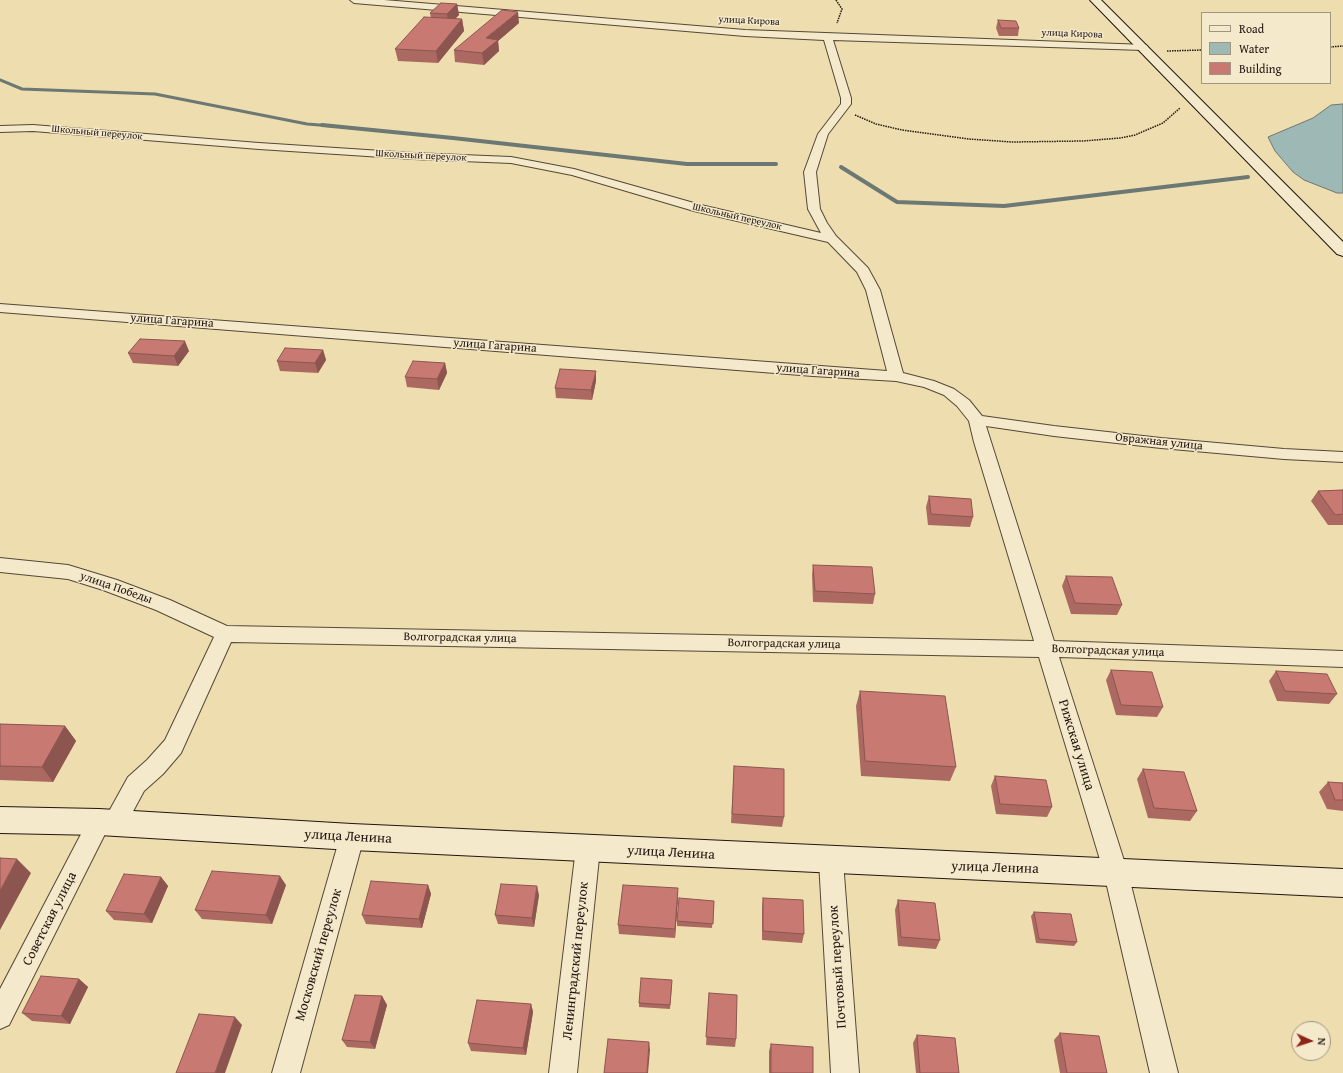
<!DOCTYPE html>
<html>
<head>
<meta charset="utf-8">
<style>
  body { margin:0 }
  #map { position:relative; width:1343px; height:1073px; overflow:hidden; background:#eeddae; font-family:"Gentium Book Plus",serif }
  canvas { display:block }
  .legend { position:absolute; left:1201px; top:12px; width:130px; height:72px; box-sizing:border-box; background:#f4e9ca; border:1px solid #a09580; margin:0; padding:5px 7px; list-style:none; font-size:12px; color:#211611 }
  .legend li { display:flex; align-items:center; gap:8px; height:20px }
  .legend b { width:20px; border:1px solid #a09580 }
  .north { position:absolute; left:1291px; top:1021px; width:40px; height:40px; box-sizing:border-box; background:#f4e9ca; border:1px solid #a09580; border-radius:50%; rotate:93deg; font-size:11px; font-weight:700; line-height:16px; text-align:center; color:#211611 }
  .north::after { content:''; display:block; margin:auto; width:14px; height:18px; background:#8f2418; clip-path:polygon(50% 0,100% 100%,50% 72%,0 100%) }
</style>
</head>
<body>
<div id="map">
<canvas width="1343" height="1073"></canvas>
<ul class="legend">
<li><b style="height:5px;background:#f4e9ca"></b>Road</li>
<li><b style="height:11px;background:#9eb9b5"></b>Water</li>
<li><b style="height:11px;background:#c87a72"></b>Building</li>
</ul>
<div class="north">N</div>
</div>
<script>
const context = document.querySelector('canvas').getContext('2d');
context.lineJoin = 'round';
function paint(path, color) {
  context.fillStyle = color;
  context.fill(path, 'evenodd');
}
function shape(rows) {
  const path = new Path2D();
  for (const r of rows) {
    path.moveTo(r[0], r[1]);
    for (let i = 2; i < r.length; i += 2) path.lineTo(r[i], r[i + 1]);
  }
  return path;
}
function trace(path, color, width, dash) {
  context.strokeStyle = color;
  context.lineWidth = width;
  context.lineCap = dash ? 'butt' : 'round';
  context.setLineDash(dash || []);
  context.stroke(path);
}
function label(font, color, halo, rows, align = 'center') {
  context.font = font + ' "Gentium Book Plus",serif';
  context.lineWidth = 3;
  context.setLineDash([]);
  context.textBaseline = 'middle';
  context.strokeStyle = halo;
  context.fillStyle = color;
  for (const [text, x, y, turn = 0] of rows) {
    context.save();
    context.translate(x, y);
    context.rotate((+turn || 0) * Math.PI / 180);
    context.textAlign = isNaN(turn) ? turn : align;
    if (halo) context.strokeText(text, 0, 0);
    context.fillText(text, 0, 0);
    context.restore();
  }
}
const water = shape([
  [1343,104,1343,193,1337,193,1304,180,1293,172,1275,151,1268,137,1313,118,1331,105,1343,104]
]);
paint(water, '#9eb9b5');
trace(water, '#6c7873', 1);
trace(shape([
  [0,80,22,89,155,94,307,124,332,126]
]), '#6c7873', 3);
trace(shape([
  [322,125,453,138,687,164,776,164],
  [841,167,897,202,1004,206,1248,177]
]), '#6c7873', 4);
const street = shape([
  [350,0,384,0,745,30,1146,45,1148,47,1143,50,833,40,851,98,851,104,828,134,816,172,820,209,827,223,836,236,868,268,880,290,903,373,934,381,954,389,969,400,982,416,1054,426,1161,438,1284,449,1343,452,1343,462,1284,459,1161,448,1054,436,986,426,1054,641,1343,651,1343,667,1059,657,1128,873,1178,1073,1150,1073,1104,873,1039,657,231,642,181,753,163,774,144,791,123,830,115,834,107,830,9,1025,0,1029,0,989,91,815,99,812,107,815,128,777,147,760,165,740,214,637,156,610,103,590,68,579,0,572,0,558,68,565,117,580,170,600,227,626,1034,641,974,442,969,421,957,406,944,395,924,387,896,381,813,376,0,312,0,304,887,371,866,290,857,272,828,242,694,211,572,175,511,163,413,159,259,149,33,131,0,132,0,126,33,125,259,143,413,153,511,157,574,169,701,205,821,233,808,209,804,172,818,134,841,104,841,98,824,40,745,36,354,3,350,0],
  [352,826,360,829,364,837,300,1073,272,1073,340,837,344,829,352,826],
  [588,837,596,840,600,848,577,1073,549,1073,576,848,580,840,588,837],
  [831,850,839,853,843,861,859,1073,831,1073,819,861,823,853,831,850]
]);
const secondary = shape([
  [1090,0,1101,0,1343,242,1343,256,1337,254,1090,0],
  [0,807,99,809,352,824,1343,869,1343,897,352,850,99,835,0,833,0,807]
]);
trace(street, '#544838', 2);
trace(secondary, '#211611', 2);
trace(shape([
  [836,0,842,9,837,23],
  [1330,47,1343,46],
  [1167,51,1202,50],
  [855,115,876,124,902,130,969,139,1012,142,1083,141,1120,138,1135,135,1163,123,1180,108]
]), '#211611', 1.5, [1.5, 1]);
paint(street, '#f4e9ca');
paint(secondary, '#f4e9ca');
paint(shape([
  [457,4,459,15,455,19,462,19,464,31,438,63,398,61,395,49,431,18,430,13],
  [998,20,1019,28,1018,36,999,36,996,28],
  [519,23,498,41,499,51,484,65,455,62,454,50],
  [323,350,326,360,318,373,280,371,277,361],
  [189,351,178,366,133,363,128,353],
  [445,363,447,373,439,390,407,387,405,377],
  [596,381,592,400,556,398,555,388],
  [1343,490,1343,525,1328,525,1311,501,1318,491],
  [929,496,973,517,970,527,928,525,926,507],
  [813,565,875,594,873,604,813,602,812,575],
  [1066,576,1122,605,1117,615,1071,614,1062,586],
  [1111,670,1163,707,1157,717,1116,715,1106,680],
  [1276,671,1337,694,1329,704,1277,701,1269,681],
  [860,691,956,767,950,781,861,776,856,706],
  [0,724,65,726,76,741,53,782,0,780],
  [734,766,784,817,782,827,731,823],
  [1143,769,1197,811,1190,821,1148,818,1137,779],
  [995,776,1052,807,1047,817,996,814,991,786],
  [1328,782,1343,783,1343,811,1327,809,1319,792],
  [161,877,168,886,152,923,114,920,106,911],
  [286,885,272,924,202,919,195,910],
  [428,885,431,894,422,928,366,924,362,915],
  [539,895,534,927,498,924,495,915],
  [678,897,675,938,619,934,618,925],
  [763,898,804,934,802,943,762,940,762,907],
  [898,900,940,940,936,949,898,946,895,910],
  [714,901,712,928,677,926,677,921],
  [1034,912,1077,942,1074,946,1036,943,1031,916],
  [79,979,88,987,70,1024,32,1021,22,1013],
  [672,984,670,1009,639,1007,639,1003],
  [709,993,736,1039,735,1047,706,1045],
  [382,996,387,1005,375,1049,347,1047,342,1040],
  [531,1004,533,1012,526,1055,471,1051,468,1043],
  [1060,1033,1107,1073,1060,1073,1054,1040],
  [917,1035,959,1073,916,1073,913,1043],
  [771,1044,813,1073,769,1073,769,1051]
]), '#ac6962');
paint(shape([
  [457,4,459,15,448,25,447,14],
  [518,12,519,23,498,41,499,51,484,65,482,53,486,38],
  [462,19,464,31,438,63,436,51],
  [185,341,189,351,178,366,174,356],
  [323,350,326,360,318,373,315,363],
  [445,363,447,373,439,390,437,379],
  [596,371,596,381,592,400,591,390],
  [65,726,76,741,53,782,42,767],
  [17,859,31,873,0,930,0,891],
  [280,876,286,885,272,924,266,915],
  [161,877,168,886,152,923,144,914],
  [428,885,431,894,422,928,419,919],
  [537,886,539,895,534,927,532,918],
  [678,888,678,897,675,938,675,929],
  [79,979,88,987,70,1024,61,1016],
  [382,996,387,1005,375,1049,370,1042],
  [531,1004,533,1012,526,1055,523,1048],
  [235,1017,242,1025,225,1073,215,1073],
  [649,1042,650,1050,648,1073,647,1073]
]), '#8c5550');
const building = shape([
  [441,3,457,4,447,14,430,13,441,3],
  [502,10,518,12,486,38,498,40,482,53,454,50,502,10],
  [424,17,462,19,436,51,395,49,424,17],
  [998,20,1016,21,1019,28,1001,28,998,20],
  [140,339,185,341,174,356,128,353,140,339],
  [285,348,323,350,315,363,277,361,285,348],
  [413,361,445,363,437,379,405,377,413,361],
  [560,369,596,371,591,390,555,388,560,369],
  [1343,490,1343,514,1335,515,1318,491,1343,490],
  [929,496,971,499,973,517,931,514,929,496],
  [813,565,872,567,875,594,815,591,813,565],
  [1066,576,1112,577,1122,605,1075,603,1066,576],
  [1111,670,1152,672,1163,707,1121,705,1111,670],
  [1276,671,1327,674,1337,694,1285,691,1276,671],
  [860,691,945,696,956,767,865,761,860,691],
  [0,724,65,726,42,767,0,766,0,724],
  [734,766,784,769,784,817,732,814,734,766],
  [1143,769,1184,772,1197,811,1154,808,1143,769],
  [995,776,1046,780,1052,807,1000,804,995,776],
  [1328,782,1343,783,1343,800,1335,800,1328,782],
  [0,858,17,859,0,891,0,858],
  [212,871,280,876,266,915,195,910,212,871],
  [124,874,161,877,144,914,106,911,124,874],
  [371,881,428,885,419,919,362,915,371,881],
  [501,884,537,886,532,918,495,915,501,884],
  [623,885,678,888,675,929,618,925,623,885],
  [679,898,714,901,713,924,677,921,679,898],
  [763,898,803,900,804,934,763,931,763,898],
  [898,900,935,903,940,940,901,937,898,900],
  [1034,912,1071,914,1077,942,1039,939,1034,912],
  [41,976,79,979,61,1016,22,1013,41,976],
  [641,978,672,980,670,1005,639,1003,641,978],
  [709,993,737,995,736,1039,706,1037,709,993],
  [355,995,382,996,370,1042,342,1040,355,995],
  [477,1000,531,1004,523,1048,468,1043,477,1000],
  [199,1014,235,1017,215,1073,176,1073,199,1014],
  [1060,1033,1099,1036,1107,1073,1067,1073,1060,1033],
  [917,1035,955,1038,959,1073,920,1073,917,1035],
  [608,1039,649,1042,647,1073,604,1073,608,1039],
  [771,1044,813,1047,813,1073,771,1073,771,1044]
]);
paint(building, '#c87a72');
trace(building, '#8c5550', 1);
label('10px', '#211611', '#f4e9ca', [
  ["улица Кирова",749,21,3],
  ["улица Кирова",1072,34,2],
  ["Школьный переулок",97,133,5],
  ["Школьный переулок",421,156,3],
  ["Школьный переулок",737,217,13]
]);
label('12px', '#211611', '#f4e9ca', [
  ["улица Гагарина",172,321,4],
  ["улица Гагарина",495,346,4],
  ["улица Гагарина",818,371,4],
  ["Овражная улица",1159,442,6],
  ["улица Победы",116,588,19],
  ["Волгоградская улица",460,638,1],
  ["Волгоградская улица",784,644,1],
  ["Волгоградская улица",1108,651,2]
]);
label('14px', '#211611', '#f4e9ca', [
  ["Рижская улица",1076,745,73],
  ["улица Ленина",348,837,3],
  ["улица Ленина",671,853,3],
  ["улица Ленина",995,868,2],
  ["Советская улица",50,919,-63],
  ["Московский переулок",319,955,-74],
  ["Ленинградский переулок",576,961,-84],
  ["Почтовый переулок",838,967,-94]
]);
</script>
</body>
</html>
